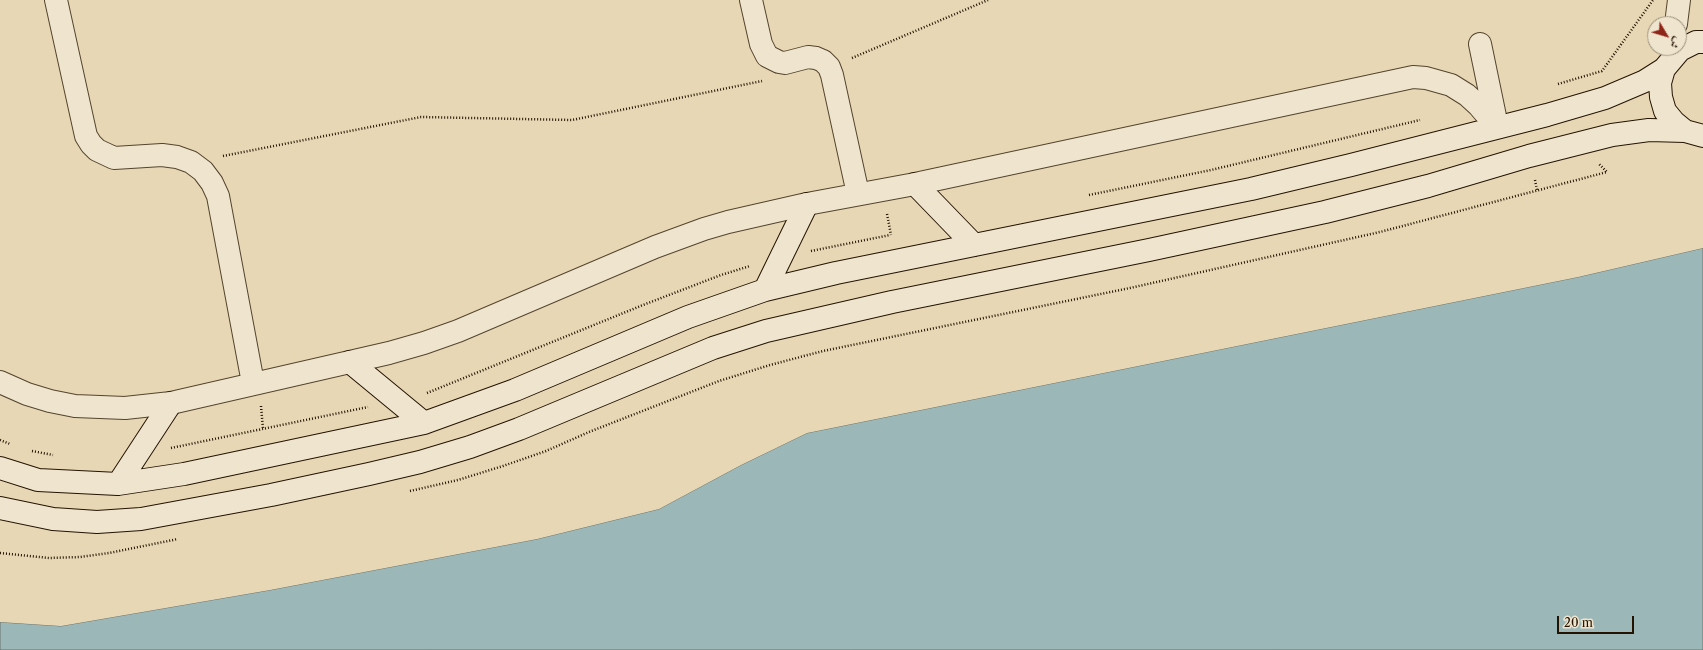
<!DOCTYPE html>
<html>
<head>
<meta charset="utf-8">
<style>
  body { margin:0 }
  #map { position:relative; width:1703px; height:650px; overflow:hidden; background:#e7d7b5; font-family:"Libre Caslon Text",Amiri,serif }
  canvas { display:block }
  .north { position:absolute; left:1647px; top:16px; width:40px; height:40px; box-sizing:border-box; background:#efe5cf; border:1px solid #9d917c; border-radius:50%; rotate:128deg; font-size:11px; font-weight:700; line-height:16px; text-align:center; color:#231300 }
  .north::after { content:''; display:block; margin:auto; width:14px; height:18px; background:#8f2418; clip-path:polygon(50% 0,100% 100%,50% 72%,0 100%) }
  .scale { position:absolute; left:1557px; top:616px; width:77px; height:18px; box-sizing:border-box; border:2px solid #231300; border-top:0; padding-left:5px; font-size:12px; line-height:14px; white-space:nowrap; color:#231300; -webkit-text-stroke:3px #efe5cf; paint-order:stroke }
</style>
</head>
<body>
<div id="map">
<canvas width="1703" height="650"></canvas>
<div class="north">ش</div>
<div class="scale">20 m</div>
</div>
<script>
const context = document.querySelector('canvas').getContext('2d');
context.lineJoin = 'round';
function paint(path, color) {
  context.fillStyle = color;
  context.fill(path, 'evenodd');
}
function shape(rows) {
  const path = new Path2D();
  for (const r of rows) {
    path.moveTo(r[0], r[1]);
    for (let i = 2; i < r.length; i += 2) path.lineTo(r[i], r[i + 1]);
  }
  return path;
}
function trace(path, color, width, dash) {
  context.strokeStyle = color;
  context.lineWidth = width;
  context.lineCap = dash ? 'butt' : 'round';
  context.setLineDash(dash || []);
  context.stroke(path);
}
const water = shape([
  [1703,248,1703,650,0,650,0,622,61,626,270,590,537,539,659,509,741,465,807,433,1578,277,1703,248]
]);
paint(water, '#9bb7b8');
trace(water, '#6b756e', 1);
paint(shape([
  [1703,246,1703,248,1578,277,807,433,741,465,659,509,537,539,270,590,61,626,0,622,0,620,61,624,269,588,536,537,659,507,740,464,807,431,1577,275]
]), '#e7d7b5');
const street = shape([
  [56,0,86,136,91,144,97,150,114,158,162,155,177,157,191,162,203,171,212,183,218,196,253,383],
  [751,0,761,44,767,56,779,62,785,63,808,57,816,58,823,61,829,67,832,75,858,194],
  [1676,24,1679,0],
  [1480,44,1497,126],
  [0,382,27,394,50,401,75,406,125,408,171,403,389,353,424,343,458,331,655,247,704,229,728,222,807,204,915,184,1413,77,1426,78,1451,85,1467,95,1479,106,1497,127]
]);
const secondary = shape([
  [1703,42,1696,42,1680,50,1664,69,1660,83,1661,97,1665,111,1674,122,1685,131,1703,136],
  [915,184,974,245],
  [765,290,807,204],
  [350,362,424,423],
  [0,468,38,480,118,484,184,474,424,423,515,390,688,317,765,290,836,273,1251,189,1351,165,1547,115,1605,98,1645,81,1664,69],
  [118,484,171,403],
  [0,508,53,519,97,522,141,519,271,495,369,474,420,462,470,447,519,429,713,348,766,331,892,302,1149,250,1325,212,1428,186,1529,156,1612,135,1649,130,1685,131]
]);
trace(street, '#54442d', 24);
trace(secondary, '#231300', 24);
trace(shape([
  [852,58,988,0],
  [1558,84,1602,71,1653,0],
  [223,156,421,117,572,120,762,81],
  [1535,180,1537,190],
  [1089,195,1211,170,1420,120],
  [887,214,891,235],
  [811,251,890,235],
  [427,393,643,305,721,275,750,266],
  [261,406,263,429],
  [0,440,10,444],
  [171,448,368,407],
  [32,451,53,455],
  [410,491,458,480,503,466,546,451,589,432,719,381,770,365,823,351,1130,288,1380,232,1607,172,1599,164],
  [0,553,49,558,80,557,109,553,178,539]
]), '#231300', 2.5, [1, 2]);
trace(street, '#efe5cf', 22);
trace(secondary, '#efe5cf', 22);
</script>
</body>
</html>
